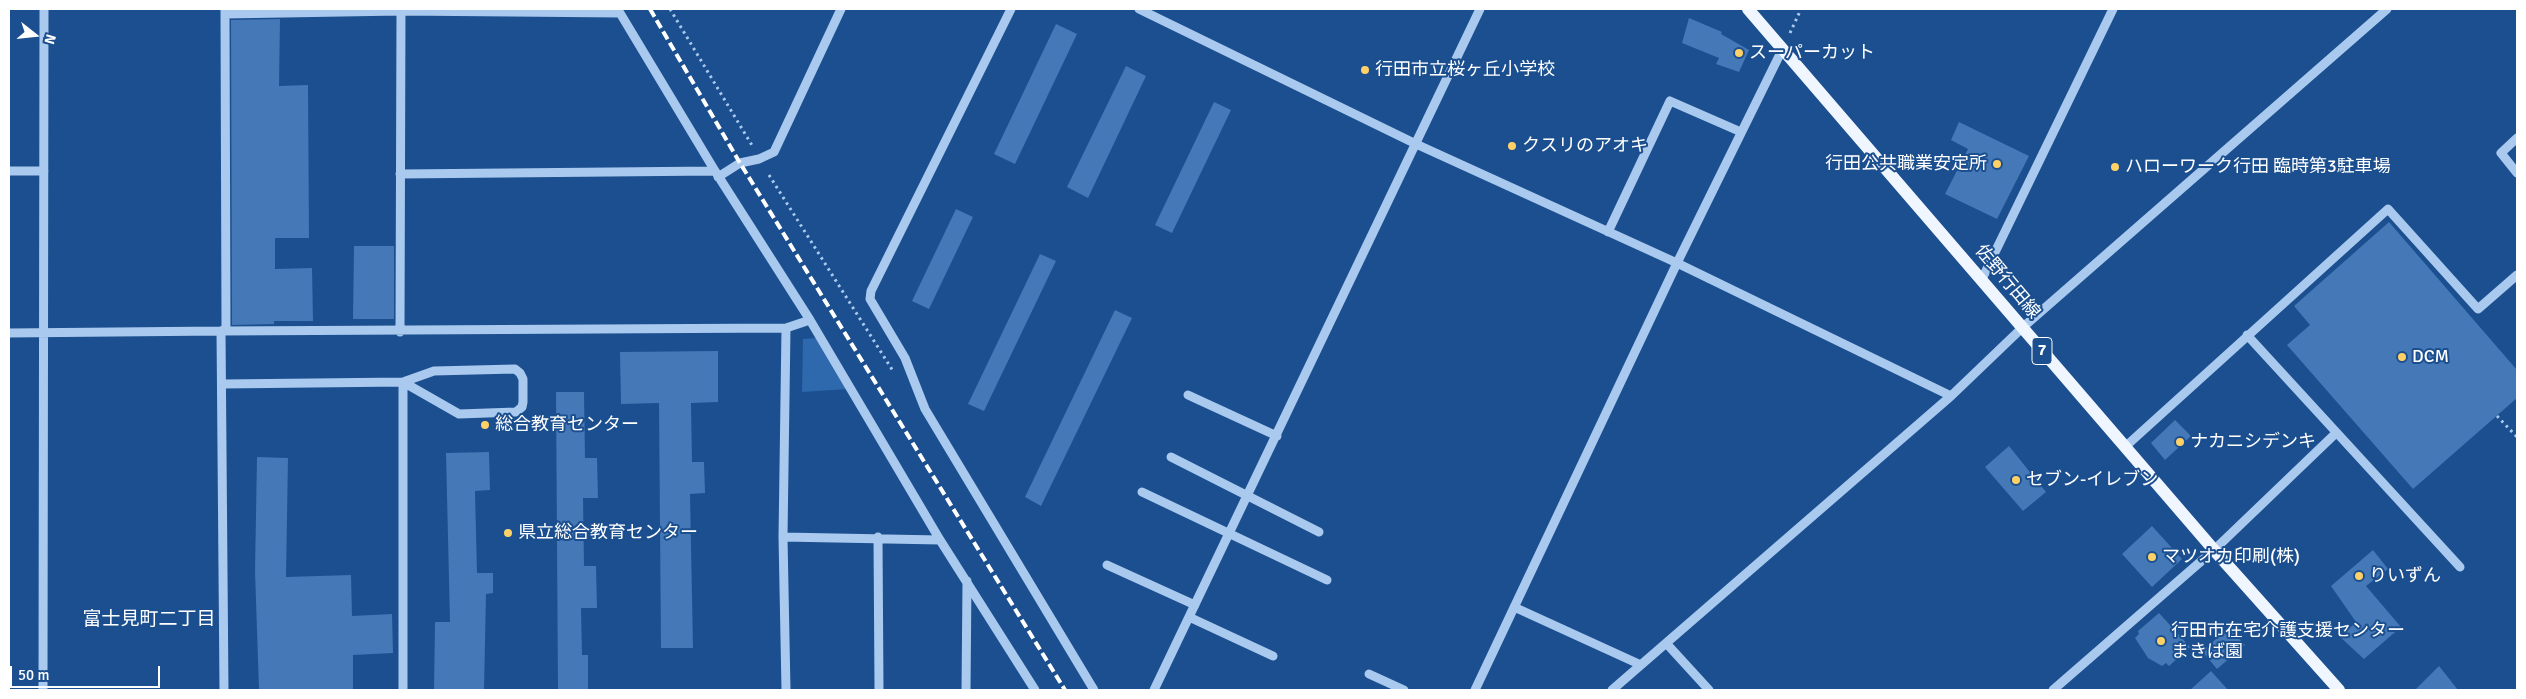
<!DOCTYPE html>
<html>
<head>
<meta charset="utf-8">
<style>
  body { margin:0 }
  #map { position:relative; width:2526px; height:699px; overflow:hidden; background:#1b4f8f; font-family:Signika,sans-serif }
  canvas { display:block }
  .frame { position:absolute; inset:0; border:10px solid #fff; pointer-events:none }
  .north { position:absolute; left:10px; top:10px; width:50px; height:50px; -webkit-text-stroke:4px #1b4f8f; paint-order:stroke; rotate:106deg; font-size:14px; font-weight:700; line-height:20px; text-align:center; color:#fff }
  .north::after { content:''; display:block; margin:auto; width:18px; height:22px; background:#fff; clip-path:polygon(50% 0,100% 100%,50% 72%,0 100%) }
  .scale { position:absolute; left:10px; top:666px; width:150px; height:22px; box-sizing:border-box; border:2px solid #fff; border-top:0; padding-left:6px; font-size:15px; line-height:18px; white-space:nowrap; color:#fff; -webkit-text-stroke:4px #1b4f8f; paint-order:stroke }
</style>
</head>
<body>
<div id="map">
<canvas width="2526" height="699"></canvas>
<div class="frame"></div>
<div class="north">N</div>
<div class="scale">50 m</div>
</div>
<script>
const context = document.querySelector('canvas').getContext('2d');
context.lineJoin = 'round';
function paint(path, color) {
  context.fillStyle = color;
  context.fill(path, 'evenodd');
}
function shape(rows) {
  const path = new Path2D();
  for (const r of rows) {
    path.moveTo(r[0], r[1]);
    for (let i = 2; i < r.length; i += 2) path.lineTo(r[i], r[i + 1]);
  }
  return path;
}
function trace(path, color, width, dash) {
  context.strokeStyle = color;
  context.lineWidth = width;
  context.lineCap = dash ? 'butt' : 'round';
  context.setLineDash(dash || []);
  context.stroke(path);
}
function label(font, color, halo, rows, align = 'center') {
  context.font = font + ' Signika,"Noto Sans JP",sans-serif';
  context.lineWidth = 4;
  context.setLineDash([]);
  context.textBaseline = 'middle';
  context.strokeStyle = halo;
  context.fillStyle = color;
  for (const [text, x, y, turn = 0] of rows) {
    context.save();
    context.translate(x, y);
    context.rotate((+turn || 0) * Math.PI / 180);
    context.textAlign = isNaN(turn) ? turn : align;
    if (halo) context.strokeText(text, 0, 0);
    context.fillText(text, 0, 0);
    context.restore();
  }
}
paint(shape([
  [816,338,848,389,802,392,803,339]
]), '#2e69ad');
paint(shape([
  [1689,18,1722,32,1721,34,1749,50,1739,72,1716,64,1719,58,1682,43],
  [280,19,279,86,308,85,309,238,275,238,275,269,312,268,313,321,274,321,274,324,232,325,231,20],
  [1056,24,1077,34,1015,164,994,154],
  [1126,66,1146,76,1088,198,1067,187],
  [1214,102,1231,110,1172,233,1155,225],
  [1959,122,2029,156,1997,219,1945,194,1968,149,1951,140],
  [956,209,973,217,929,309,912,301],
  [2389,222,2517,370,2517,398,2413,489,2287,345,2310,325,2294,306],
  [354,246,394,246,394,319,353,319],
  [1040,254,1056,261,984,411,968,404],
  [1115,310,1132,318,1041,506,1025,497],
  [718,351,718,402,691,403,692,462,704,462,705,493,690,494,693,648,661,648,659,403,621,404,620,352],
  [556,392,584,392,585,458,597,458,598,498,583,498,584,566,596,566,597,608,581,608,582,655,588,655,588,690,558,690],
  [2175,420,2191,436,2165,460,2151,443],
  [2009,446,2046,492,2023,511,1985,467],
  [489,452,490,490,475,491,477,573,493,573,493,593,486,594,484,690,434,690,435,622,450,622,446,453],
  [257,457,288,458,286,577,351,575,352,616,392,614,393,653,353,655,353,690,259,690,255,571],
  [2152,526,2182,559,2152,587,2122,554],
  [2373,550,2388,569,2366,586,2401,627,2364,659,2340,637,2356,622,2331,586],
  [2159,613,2190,647,2169,666,2166,663,2162,666,2148,658,2135,638,2139,634,2138,631],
  [2229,628,2245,645,2217,669,2202,651],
  [2439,666,2458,690,2415,690],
  [2211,671,2228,690,2190,690]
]), '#4478b7');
trace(shape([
  [670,9,753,147],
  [1790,33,1801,9],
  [769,175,893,371],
  [2497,416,2517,437]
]), '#a9c9ee', 3, [2.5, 4]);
trace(shape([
  [225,9,226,329,221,331,786,328,810,320],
  [1011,9,871,291,870,299,905,358,925,409,1094,690],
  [1139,9,1416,144,1677,263,1783,48],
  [225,14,401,11,620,13,715,171,810,320,940,540,1035,690],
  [2517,138,2501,153,2517,173],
  [9,171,44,171],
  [400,174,715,171],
  [718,177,740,163,759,159,774,152,841,9],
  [1608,232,1670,101,1741,132],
  [1982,279,2113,9],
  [400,332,401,9],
  [9,333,221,331,224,690],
  [2247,335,2460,567],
  [403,382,403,690],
  [223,384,403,382,434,371,515,369,520,373,523,379,523,402,522,407,516,412,459,414,403,382],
  [1188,395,1277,436],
  [2126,446,2388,209,2478,309,2517,275],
  [1171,457,1319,532],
  [1142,492,1327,580],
  [783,537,940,540],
  [878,537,879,690],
  [1107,565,1195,605],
  [1514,607,1641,665],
  [1189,617,1273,656],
  [1666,643,1709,690],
  [1369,674,1404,690],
  [43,690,44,9],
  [786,690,783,537,786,328],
  [966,690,967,581],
  [1154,690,1480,9],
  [1475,690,1677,263,1951,396],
  [1612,690,1951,396,2022,328,2387,9],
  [2053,690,2214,550,2336,433]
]), '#a9c9ee', 9);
trace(shape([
  [1748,9,2214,550,2339,690]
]), '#f0f6ff', 12);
trace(shape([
  [650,9,740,163,1065,690]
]), '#fff', 4, [9, 4]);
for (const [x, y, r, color] of [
  [1739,53,5,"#ffd166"],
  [1365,70,5,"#ffd166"],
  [1512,146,5,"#ffd166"],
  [1997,164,5,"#ffd166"],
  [2115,167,5,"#ffd166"],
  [2402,357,5,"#ffd166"],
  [485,425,5,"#ffd166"],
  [2180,442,5,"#ffd166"],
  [2016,480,5,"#ffd166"],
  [508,533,5,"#ffd166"],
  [2152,557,5,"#ffd166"],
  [2359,576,5,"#ffd166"],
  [2161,641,5,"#ffd166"]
]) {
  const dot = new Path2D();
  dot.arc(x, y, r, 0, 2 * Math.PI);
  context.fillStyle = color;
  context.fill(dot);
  trace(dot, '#1b4f8f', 2);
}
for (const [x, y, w] of [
  [2042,351,20]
]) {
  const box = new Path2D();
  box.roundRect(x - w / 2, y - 13.5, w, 27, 4);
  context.fillStyle = '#1b4f8f';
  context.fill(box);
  trace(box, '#fff', 1);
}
label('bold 16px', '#fff', null, [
  ["7",2042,351]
]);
label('18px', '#fff', '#1b4f8f', [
  ["スーパーカット",1749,53],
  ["行田市立桜ヶ丘小学校",1375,70],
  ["クスリのアオキ",1522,146],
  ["行田公共職業安定所",1987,164,"right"],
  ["ハローワーク行田 臨時第3駐車場",2125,167],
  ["DCM",2412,357],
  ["総合教育センター",495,425],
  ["ナカニシデンキ",2190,442],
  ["セブン-イレブン",2026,480],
  ["県立総合教育センター",518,533],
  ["マツオカ印刷(株)",2162,557],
  ["りいずん",2369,576],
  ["行田市在宅介護支援センター",2171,631],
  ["まきば園",2171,652]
], 'left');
label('18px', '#fff', '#1b4f8f', [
  ["佐野行田線",2007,282,50]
]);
label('19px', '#fff', '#1b4f8f', [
  ["富士見町二丁目",149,620]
]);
</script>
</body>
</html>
